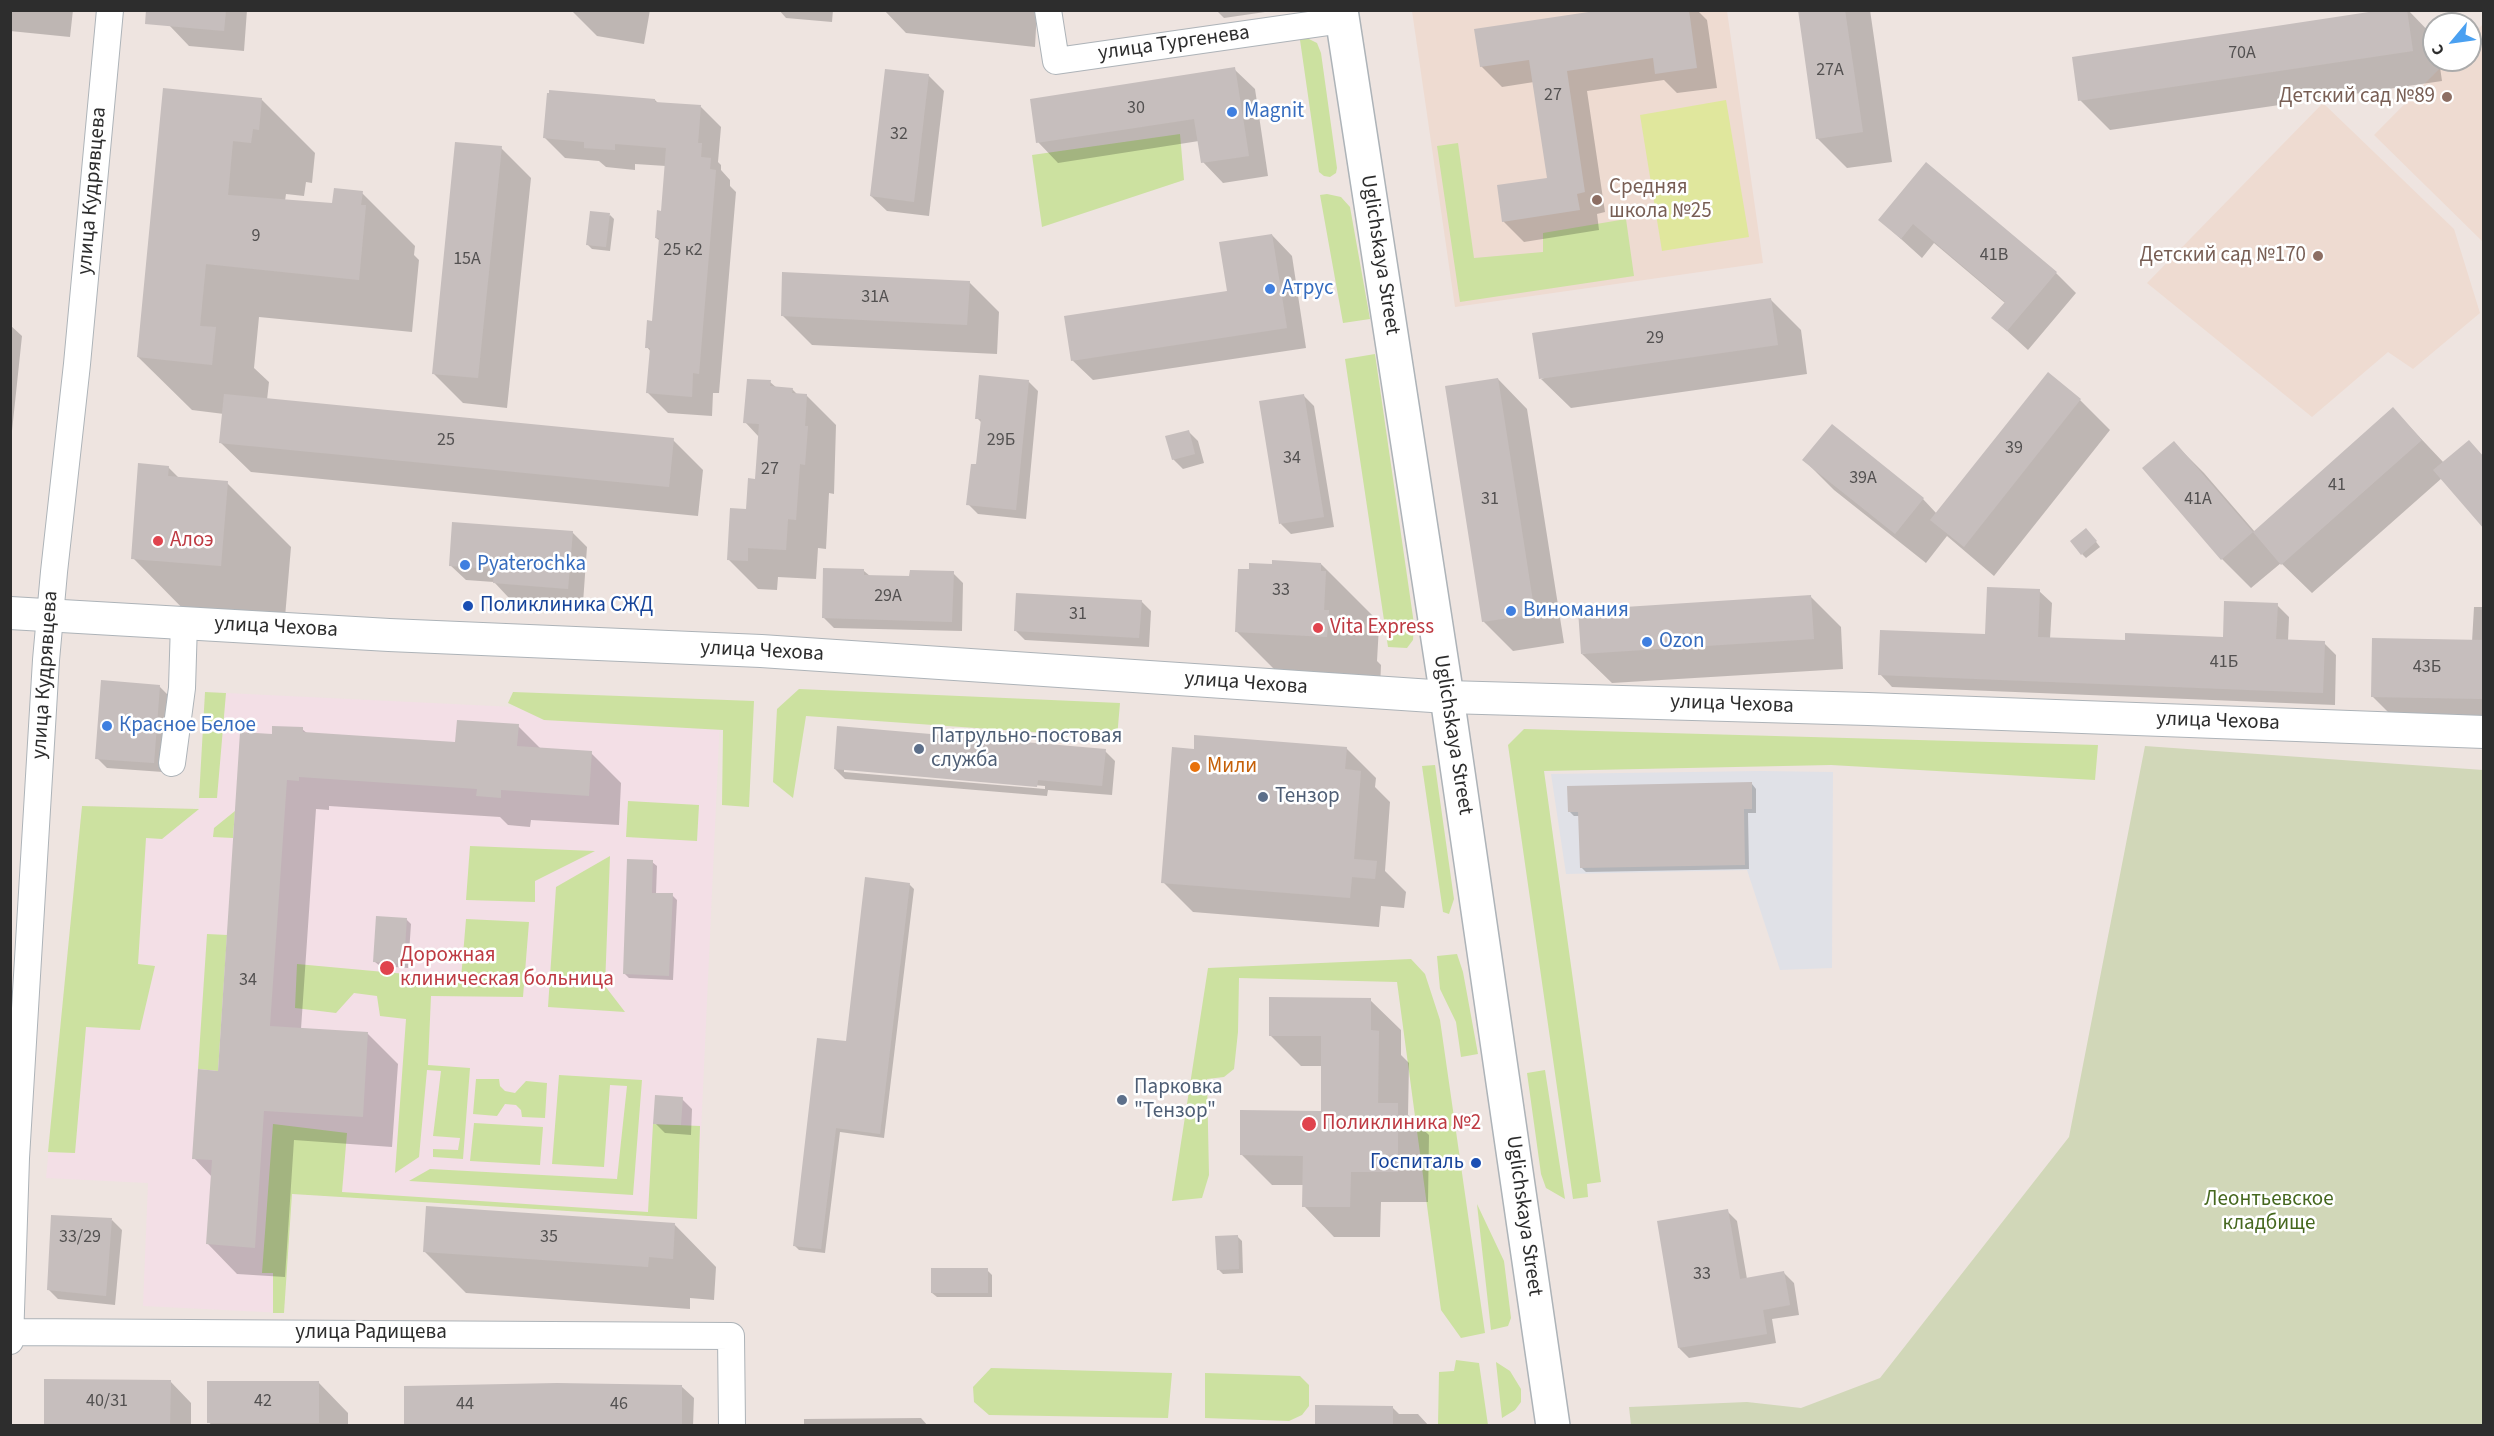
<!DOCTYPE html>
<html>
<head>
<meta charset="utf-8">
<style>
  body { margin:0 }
  #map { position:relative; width:2494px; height:1436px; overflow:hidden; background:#eee4e0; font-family:"Source Sans 3",sans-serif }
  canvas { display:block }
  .frame { position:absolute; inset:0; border:12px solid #2d2d2d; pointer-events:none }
  .north { position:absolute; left:2422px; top:12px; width:60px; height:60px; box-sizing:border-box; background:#fff; border:2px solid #ababab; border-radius:50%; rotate:241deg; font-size:16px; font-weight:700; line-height:24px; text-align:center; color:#2d2d2d }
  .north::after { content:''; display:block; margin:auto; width:21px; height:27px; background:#4aa0f1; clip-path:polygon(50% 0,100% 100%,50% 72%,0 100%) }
</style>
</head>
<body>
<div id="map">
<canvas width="2494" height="1436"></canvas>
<div class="frame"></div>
<div class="north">С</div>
</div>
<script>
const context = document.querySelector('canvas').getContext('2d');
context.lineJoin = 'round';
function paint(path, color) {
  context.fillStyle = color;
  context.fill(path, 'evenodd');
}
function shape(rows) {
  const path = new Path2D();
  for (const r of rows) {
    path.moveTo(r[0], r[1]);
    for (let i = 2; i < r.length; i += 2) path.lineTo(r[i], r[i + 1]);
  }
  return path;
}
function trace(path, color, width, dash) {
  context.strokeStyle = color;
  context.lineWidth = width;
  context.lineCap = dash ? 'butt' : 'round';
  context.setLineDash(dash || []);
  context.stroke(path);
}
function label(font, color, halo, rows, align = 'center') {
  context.font = font + ' "Source Sans 3",sans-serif';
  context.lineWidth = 5;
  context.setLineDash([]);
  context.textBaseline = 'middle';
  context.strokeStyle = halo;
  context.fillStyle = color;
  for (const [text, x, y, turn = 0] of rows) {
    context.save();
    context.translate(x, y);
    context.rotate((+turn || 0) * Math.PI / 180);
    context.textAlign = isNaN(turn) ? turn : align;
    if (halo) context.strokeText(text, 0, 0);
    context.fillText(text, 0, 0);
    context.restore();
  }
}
paint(shape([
  [1760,771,1833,772,1832,968,1780,970,1747,870,1566,874,1551,774]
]), '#e0e1e7');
paint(shape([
  [1412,11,1727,11,1763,263,1455,307],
  [2483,24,2483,242,2374,135,2448,60,2470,60,2470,37],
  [2323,103,2454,229,2480,313,2413,369,2388,352,2312,417,2147,283]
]), '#eedbd1');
paint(shape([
  [205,692,720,717,697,1219,292,1194,284,1313,143,1306,148,1183,46,1178,82,806,199,809]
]), '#f3dfe6');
paint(shape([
  [1307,38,1317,43,1321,53,1337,168,1336,173,1330,177,1324,176,1319,172,1300,40],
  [1180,134,1184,180,1042,227,1032,155],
  [1458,143,1474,258,1543,252,1543,233,1626,219,1634,276,1460,302,1437,146],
  [1327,194,1341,197,1350,207,1370,319,1343,323,1320,195],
  [1375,354,1414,624,1413,640,1407,648,1388,647,1345,359],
  [799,689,1120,703,1117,738,806,716,793,798,773,782,777,709],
  [205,692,226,693,217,798,199,798],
  [513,692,754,701,749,807,722,805,723,730,544,720,508,703],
  [1524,729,2098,745,2095,780,1831,765,1544,771,1601,1182,1587,1184,1588,1197,1573,1199,1508,745],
  [1435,765,1454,899,1449,914,1443,912,1422,766],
  [628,801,699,805,697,841,626,837],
  [82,806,199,809,162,839,146,838,138,964,155,966,140,1030,86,1027,75,1153,48,1152],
  [235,811,233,838,213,837,214,828],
  [470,846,595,851,535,881,535,902,466,900],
  [610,856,605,986,625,1012,548,1007,556,887],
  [466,919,529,922,523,997,431,996,428,1065,470,1068,463,1159,433,1157,433,1149,458,1150,460,1138,433,1136,441,1071,427,1070,419,1157,395,1173,406,1019,380,1016,377,996,354,993,336,1013,295,1008,297,964,461,979],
  [207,934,227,935,218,1071,198,1069],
  [1457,954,1463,972,1478,1054,1461,1057,1456,1022,1440,989,1437,956],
  [1411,959,1425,974,1440,1020,1485,1333,1461,1338,1441,1310,1397,982,1239,978,1238,1032,1234,1069,1224,1077,1207,1079,1209,1175,1202,1198,1172,1201,1208,968],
  [1545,1070,1565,1199,1546,1188,1541,1174,1527,1073],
  [559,1075,642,1080,633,1195,409,1181,430,1169,617,1179,627,1086,610,1085,604,1167,552,1164],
  [476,1079,499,1079,500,1086,505,1091,515,1093,526,1081,547,1083,545,1118,522,1117,521,1110,516,1105,505,1104,497,1116,473,1114],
  [474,1123,543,1127,540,1165,470,1161],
  [273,1124,347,1133,342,1192,648,1212,653,1124,700,1126,697,1219,292,1194,284,1313,273,1313,273,1273,262,1273],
  [1477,1204,1504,1261,1511,1318,1508,1326,1491,1330],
  [1456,1360,1479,1363,1488,1425,1438,1425,1439,1372,1454,1371],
  [1496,1362,1510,1371,1521,1389,1521,1402,1515,1410,1502,1418],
  [991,1368,1172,1373,1168,1418,989,1415,974,1402,973,1387],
  [1205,1373,1300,1376,1309,1385,1309,1406,1302,1415,1289,1421,1205,1418]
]), '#cce1a0');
paint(shape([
  [2145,746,2483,770,2483,1425,1631,1425,1629,1407,1747,1402,1801,1408,1880,1378,2069,1137]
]), '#d1d7b8');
paint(shape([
  [1726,100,1749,237,1662,251,1640,115]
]), '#e0e79d');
paint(shape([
  [10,10,73,10,70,37,10,31],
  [170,10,247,10,244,51,189,46,169,25],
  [571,10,650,10,644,44,597,36],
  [779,10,833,10,832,22,786,18],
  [884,10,1037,10,1035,47,906,33],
  [1216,10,1265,10,1265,12,1224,18],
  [1612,10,1697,10,1707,20,1717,88,1677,93,1664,80,1587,91,1605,212,1597,214,1599,230,1524,242,1503,221,1548,179,1534,82,1502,87,1481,66],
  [1799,10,1870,10,1892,162,1847,168,1817,138],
  [2392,10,2408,10,2434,37,2434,60,2439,60,2442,81,2110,130,2080,100],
  [1234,69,1255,89,1268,176,1223,183,1203,162,1199,141,1058,163,1038,142],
  [928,75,944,91,929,216,887,211,871,196],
  [165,89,261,99,315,153,312,183,306,182,304,196,286,194,285,201,333,205,362,193,415,246,414,255,419,260,412,332,259,317,254,368,269,382,267,400,673,440,703,470,698,516,251,472,221,443,224,414,192,410,138,357],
  [655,100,658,103,701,107,721,127,718,162,721,165,721,170,730,180,730,186,736,192,719,393,713,393,712,416,668,413,648,393,651,352,647,347,654,322,660,241,656,238,663,212,666,166,635,164,635,170,606,167,599,161,565,158,545,138],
  [501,148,531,178,507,408,463,403,433,373],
  [1927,164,2056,273,2076,293,2028,350,1993,318,2005,303,1934,243,1922,258,1880,220],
  [610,215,614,219,610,251,592,249,587,244],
  [1272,235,1292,256,1306,348,1093,380,1072,360,1229,293],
  [969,282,999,312,997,354,812,345,782,315],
  [1771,300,1801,330,1807,374,1571,408,1541,379],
  [10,325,22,336,10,450],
  [2048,375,2080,400,2110,430,1994,576,1947,536,1926,563,1834,490,1804,460,1832,426,1923,499,1937,514],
  [1498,379,1527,409,1564,643,1513,651,1483,621],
  [1028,381,1038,391,1026,519,978,514,968,504,978,466,982,423,977,418],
  [770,382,777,388,792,389,797,394,806,395,836,425,834,494,829,493,826,549,818,548,816,579,778,577,777,590,758,589,728,559,757,480,759,437,745,422],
  [1304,396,1314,406,1334,527,1291,534,1281,524],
  [2393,409,2444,463,2442,478,2312,593,2281,563,2251,588,2222,559,2174,443,2204,473,2255,532],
  [1188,431,1198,441,1204,463,1183,469,1173,459],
  [168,467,180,479,227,483,291,547,284,629,196,622,133,558],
  [572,532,587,547,583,603,509,598,494,582,466,580,450,565],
  [2090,534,2100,547,2086,558,2082,554],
  [1321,564,1374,617,1374,621,1379,626,1377,661,1381,665,1380,689,1290,685,1237,632,1250,571,1273,565],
  [864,571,870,576,911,578,953,573,963,583,962,631,834,628,824,618],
  [2039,591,2052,603,2050,639,2126,642,2224,639,2277,605,2289,617,2288,641,2324,643,2336,655,2335,705,1892,687,1880,674,1986,636],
  [1811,597,1841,627,1843,669,1612,683,1582,654],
  [1141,601,1151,611,1149,647,1025,640,1015,630],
  [2474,607,2484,607,2484,719,2393,717,2372,696,2472,642],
  [159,686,169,696,163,772,107,768,97,758],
  [518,726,542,750,591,753,621,783,619,825,531,820,530,827,508,825,500,817,329,806,329,810,316,809,301,1029,368,1034,398,1064,392,1147,294,1140,285,1277,237,1274,208,1244,212,1177,194,1158,219,1072,273,735,302,729,308,734,457,744],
  [1346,748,1376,778,1375,787,1390,802,1385,871,1406,892,1404,908,1381,906,1379,927,1193,912,1163,882,1195,750],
  [1105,751,1115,761,1112,795,1048,790,1047,796,845,779,835,769],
  [844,769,1045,786,1045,789,844,772],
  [1752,784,1756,789,1756,813,1748,813,1749,869,1586,872,1581,867,1580,816,1574,816,1569,811],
  [652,862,657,866,656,894,672,895,677,900,673,980,629,978,624,973],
  [909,884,914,889,884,1138,840,1132,825,1253,799,1250,794,1245,847,1043],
  [406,919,411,924,408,968,380,966,375,962],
  [1370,1000,1401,1030,1401,1055,1409,1063,1408,1115,1429,1135,1428,1202,1381,1202,1380,1237,1334,1237,1304,1206,1304,1185,1272,1185,1241,1154,1322,1112,1323,1066,1301,1066,1270,1035],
  [682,1099,692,1109,691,1135,665,1133,655,1123],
  [1727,1211,1737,1221,1747,1279,1784,1273,1794,1283,1799,1315,1772,1319,1776,1343,1689,1358,1679,1348],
  [112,1220,122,1230,115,1305,58,1299,48,1289],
  [675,1225,716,1267,714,1300,690,1298,690,1309,466,1293,424,1251],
  [1237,1236,1242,1241,1243,1273,1223,1274,1218,1269],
  [987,1270,992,1275,992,1297,937,1297,932,1293],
  [45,1381,170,1381,191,1403,191,1426,45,1426],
  [319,1383,348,1413,348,1426,212,1426,209,1422],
  [681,1386,694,1398,693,1426,405,1426,405,1387],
  [1316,1407,1392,1407,1399,1414,1418,1414,1429,1426,1316,1426],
  [921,1418,928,1426,804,1426,804,1419]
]), '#0003');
paint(shape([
  [146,10,226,10,224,31,145,24],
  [1602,10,1689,10,1697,68,1655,74,1653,58,1567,71,1585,192,1577,194,1580,210,1502,222,1497,185,1547,178,1529,60,1480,67,1474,29],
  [1798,10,1845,10,1863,132,1816,139],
  [2382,10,2407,10,2413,51,2078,101,2072,57],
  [1235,67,1249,156,1201,163,1194,119,1036,143,1030,99],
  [885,69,929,74,914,202,870,196],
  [163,88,262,98,259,130,253,129,251,143,233,141,228,195,332,203,334,188,363,191,361,205,366,205,359,280,206,264,200,326,216,327,212,365,137,357],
  [549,90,655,99,655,102,701,105,698,143,702,143,701,157,711,158,710,169,716,170,699,374,693,373,692,397,646,393,650,348,645,348,647,320,652,321,659,238,655,238,657,210,661,211,666,148,615,144,615,150,584,148,584,142,543,138,547,93,549,93],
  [455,142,502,146,478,378,432,374],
  [1926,162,2057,272,2007,331,1991,318,2005,302,1913,224,1901,239,1878,220],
  [590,211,610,213,606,247,586,245],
  [1272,234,1287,328,1071,361,1064,316,1227,291,1219,242],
  [782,272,970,281,967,325,781,316],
  [1771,298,1778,345,1539,379,1532,333],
  [2048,372,2081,399,1964,547,1930,520],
  [979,375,1029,380,1016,510,966,505,971,464,976,464,981,419,975,419],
  [1498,378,1535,614,1482,622,1445,386],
  [747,379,771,380,770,386,793,388,792,393,807,394,805,426,808,426,805,465,800,464,796,520,788,519,786,550,748,548,748,561,727,560,730,508,746,509,748,478,755,479,759,424,743,423],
  [224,394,674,438,669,487,219,443],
  [1304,394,1324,517,1279,524,1259,401],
  [2393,407,2422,440,2281,565,2253,532],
  [1832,424,1924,498,1895,534,1802,460],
  [1189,430,1195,454,1172,460,1165,436],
  [2469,440,2484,457,2484,529,2433,470],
  [2174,441,2253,532,2221,560,2142,468],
  [138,463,169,466,168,476,228,481,221,566,131,559],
  [452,522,573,531,568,589,493,583,494,569,449,566],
  [2086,528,2097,541,2081,555,2070,541],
  [1272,560,1321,563,1321,571,1326,571,1324,610,1329,610,1327,637,1235,632,1238,569,1249,569,1249,563,1272,564],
  [823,568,864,569,864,575,909,576,910,570,954,571,952,622,822,618],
  [1987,587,2040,589,2038,637,2125,640,2125,633,2223,637,2224,601,2278,603,2276,639,2325,641,2323,693,1878,675,1880,630,1985,634],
  [1016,593,1142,600,1139,638,1014,631],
  [1811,595,1814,639,1581,654,1578,610],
  [2372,638,2484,640,2484,699,2371,697],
  [101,680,160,685,154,763,95,759],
  [457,720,519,724,517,746,592,751,589,796,501,790,501,798,476,796,477,789,299,777,299,781,287,780,270,1026,368,1032,363,1117,264,1111,255,1248,206,1244,212,1160,192,1159,198,1069,218,1071,240,732,272,734,272,726,303,727,303,732,455,742],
  [837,726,1106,749,1102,786,1038,780,1037,787,834,769],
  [1194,735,1347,747,1345,769,1361,771,1354,859,1377,861,1375,879,1352,877,1350,898,1161,883,1172,747,1194,749],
  [1752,782,1752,809,1744,809,1745,865,1580,868,1578,812,1568,812,1567,786],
  [627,859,653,860,652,893,673,893,669,976,623,974],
  [865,877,910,883,880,1134,836,1128,821,1249,793,1246,817,1038,846,1041],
  [376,916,407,918,404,964,373,962],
  [1269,997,1371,998,1371,1030,1379,1031,1378,1103,1398,1103,1398,1172,1351,1172,1350,1207,1302,1207,1303,1156,1240,1155,1240,1110,1321,1111,1321,1036,1269,1036],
  [655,1095,683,1097,681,1125,653,1124],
  [426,1206,675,1223,673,1259,649,1257,648,1267,423,1252],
  [1728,1209,1740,1279,1784,1271,1790,1305,1763,1310,1767,1334,1678,1348,1657,1221],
  [51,1215,112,1218,106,1296,47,1290],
  [1238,1235,1239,1269,1217,1270,1215,1236],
  [931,1268,988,1268,988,1293,931,1293],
  [44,1379,171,1380,170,1425,44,1425],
  [207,1381,319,1381,319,1423,207,1423],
  [557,1383,682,1385,682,1425,404,1425,404,1386],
  [1315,1405,1393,1406,1393,1425,1315,1425]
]), '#c6bebd');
const minor = shape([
  [1048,10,1056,61,1343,20],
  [172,763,182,688,184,623],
  [10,1332,731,1336,732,1426],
  [10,1341,16,1158,46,660,54,572,77,364,110,10]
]);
const tertiary = shape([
  [10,613,389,635,761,651,1447,697,1868,709,2484,732]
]);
const secondary = shape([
  [1341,10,1447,697,1553,1426]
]);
trace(minor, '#adb3b8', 28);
trace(tertiary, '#adb3b8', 34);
trace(secondary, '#adb3b8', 36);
trace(minor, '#fff', 26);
trace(tertiary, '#fff', 32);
trace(secondary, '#fff', 33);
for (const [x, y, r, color] of [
  [2447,97,6,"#8d6e63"],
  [1232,112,6,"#3f7fe0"],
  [1597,200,6,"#8d6e63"],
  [2318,256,6,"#8d6e63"],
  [1270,289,6,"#3f7fe0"],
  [158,541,6,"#e0444e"],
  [465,565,6,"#3f7fe0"],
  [468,606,6,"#1a4fb4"],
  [1511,611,6,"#3f7fe0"],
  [1318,628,6,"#e0444e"],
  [1647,642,6,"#3f7fe0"],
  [107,726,6,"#3f7fe0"],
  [919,749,6,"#5c6f8a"],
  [1195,767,6,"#e8710a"],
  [1263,797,6,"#5c6f8a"],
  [387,968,8,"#e0444e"],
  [1122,1100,6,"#5c6f8a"],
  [1309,1124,8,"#e0444e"],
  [1476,1163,6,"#1a4fb4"]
]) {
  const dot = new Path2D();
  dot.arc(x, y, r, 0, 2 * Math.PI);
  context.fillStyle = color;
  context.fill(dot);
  trace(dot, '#fff', 2);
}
label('18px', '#535151', null, [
  ["70А",2242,54],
  ["27А",1830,71],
  ["27",1553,96],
  ["30",1136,109],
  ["32",899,135],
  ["9",256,237],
  ["25 к2",683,251],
  ["41В",1994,256],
  ["15А",467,260],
  ["31А",875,298],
  ["29",1655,339],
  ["25",446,441],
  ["29Б",1001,441],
  ["39",2014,449],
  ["34",1292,459],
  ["27",770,470],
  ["39А",1863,479],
  ["41",2337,486],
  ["31",1490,500],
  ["41А",2198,500],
  ["33",1281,591],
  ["29А",888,597],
  ["31",1078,615],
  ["41Б",2224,663],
  ["43Б",2427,668],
  ["34",248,981],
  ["33/29",80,1238],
  ["35",549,1238],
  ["33",1702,1275],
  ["40/31",107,1402],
  ["42",263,1402],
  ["44",465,1405],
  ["46",619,1405]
]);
label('21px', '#2d2d2d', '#fff', [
  ["улица Тургенева",1174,44,-8],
  ["улица Кудрявцева",93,191,-85],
  ["Uglichskaya Street",1379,255,81],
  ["улица Чехова",276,628,3],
  ["улица Чехова",762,652,3],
  ["улица Кудрявцева",46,675,-86],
  ["улица Чехова",1246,684,4],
  ["улица Чехова",1732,705,2],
  ["улица Чехова",2218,722,2],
  ["Uglichskaya Street",1452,735,81],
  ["Uglichskaya Street",1523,1216,82],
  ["улица Радищева",371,1333]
]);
label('21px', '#785e54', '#fff', [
  ["Детский сад №89",2435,97],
  ["Средняя",1609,188,"left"],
  ["школа №25",1609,212,"left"],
  ["Детский сад №170",2306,256]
], 'right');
label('21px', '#366cbe', '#fff', [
  ["Magnit",1244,112],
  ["Атрус",1282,289],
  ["Pyaterochka",477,565],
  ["Виномания",1523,611],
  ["Ozon",1659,642],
  ["Красное Белое",119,726]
], 'left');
label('21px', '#be3a42', '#fff', [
  ["Алоэ",170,541],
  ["Vita Express",1330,628],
  ["Дорожная",400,956],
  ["клиническая больница",400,980],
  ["Поликлиника №2",1322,1124]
], 'left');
label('21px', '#164399', '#fff', [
  ["Поликлиника СЖД",480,606],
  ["Госпиталь",1464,1163,"right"]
], 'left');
label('21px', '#4e5e75', '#fff', [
  ["Патрульно-постовая",931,737],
  ["служба",931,761],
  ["Тензор",1275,797],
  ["Парковка",1134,1088],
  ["\"Тензор\"",1134,1112]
], 'left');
label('21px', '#c56008', '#fff', [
  ["Мили",1207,767]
], 'left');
label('21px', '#46681f', '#fff', [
  ["Леонтьевское",2269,1200],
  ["кладбище",2269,1224]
]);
</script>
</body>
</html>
